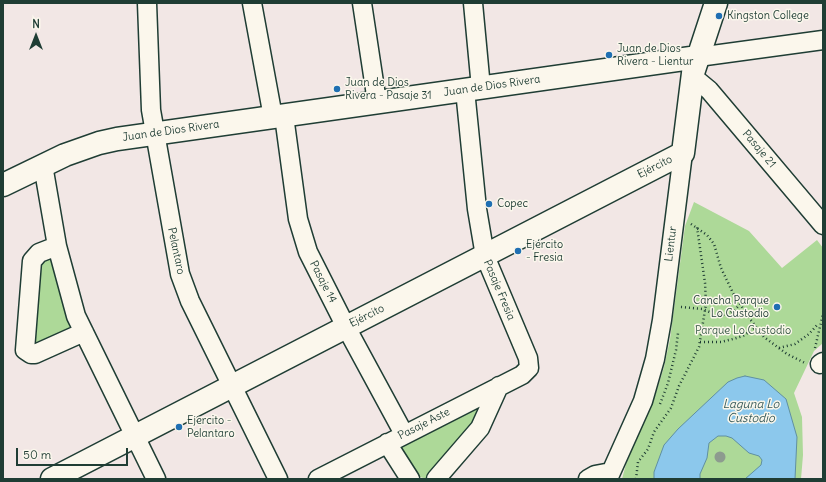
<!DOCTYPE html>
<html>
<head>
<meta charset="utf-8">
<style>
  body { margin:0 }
  #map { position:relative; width:826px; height:482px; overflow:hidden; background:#f2e7e5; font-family:Delius,sans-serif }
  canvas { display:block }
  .frame { position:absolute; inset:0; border:4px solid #1f3d34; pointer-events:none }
  .north { position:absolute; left:16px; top:16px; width:40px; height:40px; -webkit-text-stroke:3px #fbf7ec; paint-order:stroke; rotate:0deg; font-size:11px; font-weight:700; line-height:16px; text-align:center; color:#1f3d34 }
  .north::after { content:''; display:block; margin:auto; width:14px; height:18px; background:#1f3d34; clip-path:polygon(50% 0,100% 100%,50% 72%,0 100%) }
  .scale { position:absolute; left:16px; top:448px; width:112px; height:18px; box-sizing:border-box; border:2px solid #1f3d34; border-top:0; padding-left:5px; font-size:12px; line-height:14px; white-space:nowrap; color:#1f3d34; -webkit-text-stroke:3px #fbf7ec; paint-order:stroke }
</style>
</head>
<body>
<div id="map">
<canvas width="826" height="482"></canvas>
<div class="frame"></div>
<div class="north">N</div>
<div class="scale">50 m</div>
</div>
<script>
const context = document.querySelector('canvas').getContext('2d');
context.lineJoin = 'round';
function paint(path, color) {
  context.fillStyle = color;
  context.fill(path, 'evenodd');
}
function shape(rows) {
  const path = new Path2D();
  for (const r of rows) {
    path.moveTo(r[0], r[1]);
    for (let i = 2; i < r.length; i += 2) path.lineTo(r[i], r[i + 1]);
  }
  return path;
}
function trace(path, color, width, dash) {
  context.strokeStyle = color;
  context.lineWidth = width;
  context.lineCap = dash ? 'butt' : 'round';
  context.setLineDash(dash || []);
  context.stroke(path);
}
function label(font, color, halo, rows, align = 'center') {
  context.font = font + ' Delius,sans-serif';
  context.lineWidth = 3;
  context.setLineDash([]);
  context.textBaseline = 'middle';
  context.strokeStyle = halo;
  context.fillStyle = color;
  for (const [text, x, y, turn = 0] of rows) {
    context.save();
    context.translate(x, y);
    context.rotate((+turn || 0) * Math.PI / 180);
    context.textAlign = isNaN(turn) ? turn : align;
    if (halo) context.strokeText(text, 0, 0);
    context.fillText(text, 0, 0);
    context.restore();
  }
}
paint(shape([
  [694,202,749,231,782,268,817,240,823,248,823,343,814,351,794,393,802,417,803,455,801,479,622,479,626,464,655,396,664,367,670,339,685,226],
  [42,255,56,259,75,328,29,345,36,266],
  [485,399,463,443,427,479,420,477,397,451,400,442]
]), '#add998');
const water = shape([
  [745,376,764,380,786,399,797,437,795,479,745,479,761,465,762,460,759,456,749,453,732,438,726,436,718,436,709,443,707,458,700,474,700,479,654,479,654,472,664,445,678,429,728,382,737,378,745,376]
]);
paint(water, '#8cc8ec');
trace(water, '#6090a2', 1);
const minor = shape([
  [147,3,151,110,180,274,190,301,278,479],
  [252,3,273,117],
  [362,3,377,102],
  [473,3,481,88],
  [698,57,823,40],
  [692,76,709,90,823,225],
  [284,116,298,219,308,252,346,327,404,434],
  [43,165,57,246,76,316,156,479],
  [57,246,39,253,32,261,25,350,31,354,35,354,84,332],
  [820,364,823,362],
  [387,443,410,479],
  [318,479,522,375,529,368,528,358,485,256,477,209,465,90],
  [436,479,480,428,499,386],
  [588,479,595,475,611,472],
  [608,479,643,401,655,359,662,320,683,153]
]);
const major = shape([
  [3,185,65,155,99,143,117,139,698,57],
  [52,479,683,153,693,73,716,3]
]);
trace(minor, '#1f3d34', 21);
trace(major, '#1f3d34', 25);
trace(shape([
  [691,224,707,235,714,244,721,268,734,295,750,319,764,337,787,354,805,363],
  [681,307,703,309,718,316,728,314,735,310,740,304],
  [700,342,721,342,733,339,743,336,756,327],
  [779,348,795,344,809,334,818,324],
  [815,348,823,314],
  [660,404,668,383,676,350,678,333],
  [636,479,638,462,648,449,654,432,671,408,679,386,699,347,706,304,705,283,697,227]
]), '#1f3d34', 2.5, [1, 3]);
trace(minor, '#fbf7ec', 18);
trace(major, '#fbf7ec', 22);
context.fillStyle = '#8d9b8f';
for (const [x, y] of [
  [720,457]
]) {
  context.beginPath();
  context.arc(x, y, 5.5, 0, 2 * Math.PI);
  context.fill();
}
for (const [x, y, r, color] of [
  [719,16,4,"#1f6fb2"],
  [609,55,4,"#1f6fb2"],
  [337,89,4,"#1f6fb2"],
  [489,204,4,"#1f6fb2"],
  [518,251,4,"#1f6fb2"],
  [777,307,4,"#1f6fb2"],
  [179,427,4,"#1f6fb2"]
]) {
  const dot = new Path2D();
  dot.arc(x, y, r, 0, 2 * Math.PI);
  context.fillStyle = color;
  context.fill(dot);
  trace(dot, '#fbf7ec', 1.5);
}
label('11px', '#1f3d34', '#fbf7ec', [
  ["Kingston College",727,16],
  ["Juan de Dios",617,49],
  ["Rivera - Lientur",617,62],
  ["Juan de Dios",345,83],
  ["Rivera - Pasaje 31",345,96],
  ["Copec",497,204],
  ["Ejército",526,245],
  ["- Fresia",526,258],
  ["Cancha Parque",769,301,"right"],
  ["Lo Custodio",769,314,"right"],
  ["Ejercito -",187,421],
  ["Pelantaro",187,434]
], 'left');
label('11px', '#1f3d34', '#fbf7ec', [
  ["Juan de Dios Rivera",492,86,-8],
  ["Juan de Dios Rivera",171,131,-8],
  ["Pasaje 21",759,149,50],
  ["Ejército",655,167,-27],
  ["Lientur",671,244,-83],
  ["Pelantaro",176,251,78],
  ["Pasaje 14",323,282,63],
  ["Pasaje Fresia",499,290,67],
  ["Ejército",367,316,-27],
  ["Pasaje Aste",424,424,-27]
]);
label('11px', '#3b5c48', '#fbf7ec', [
  ["Parque Lo Custodio",743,331]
]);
label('italic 12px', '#355959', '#fbf7ec', [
  ["Laguna Lo",751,405],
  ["Custodio",751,419]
]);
</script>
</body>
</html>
